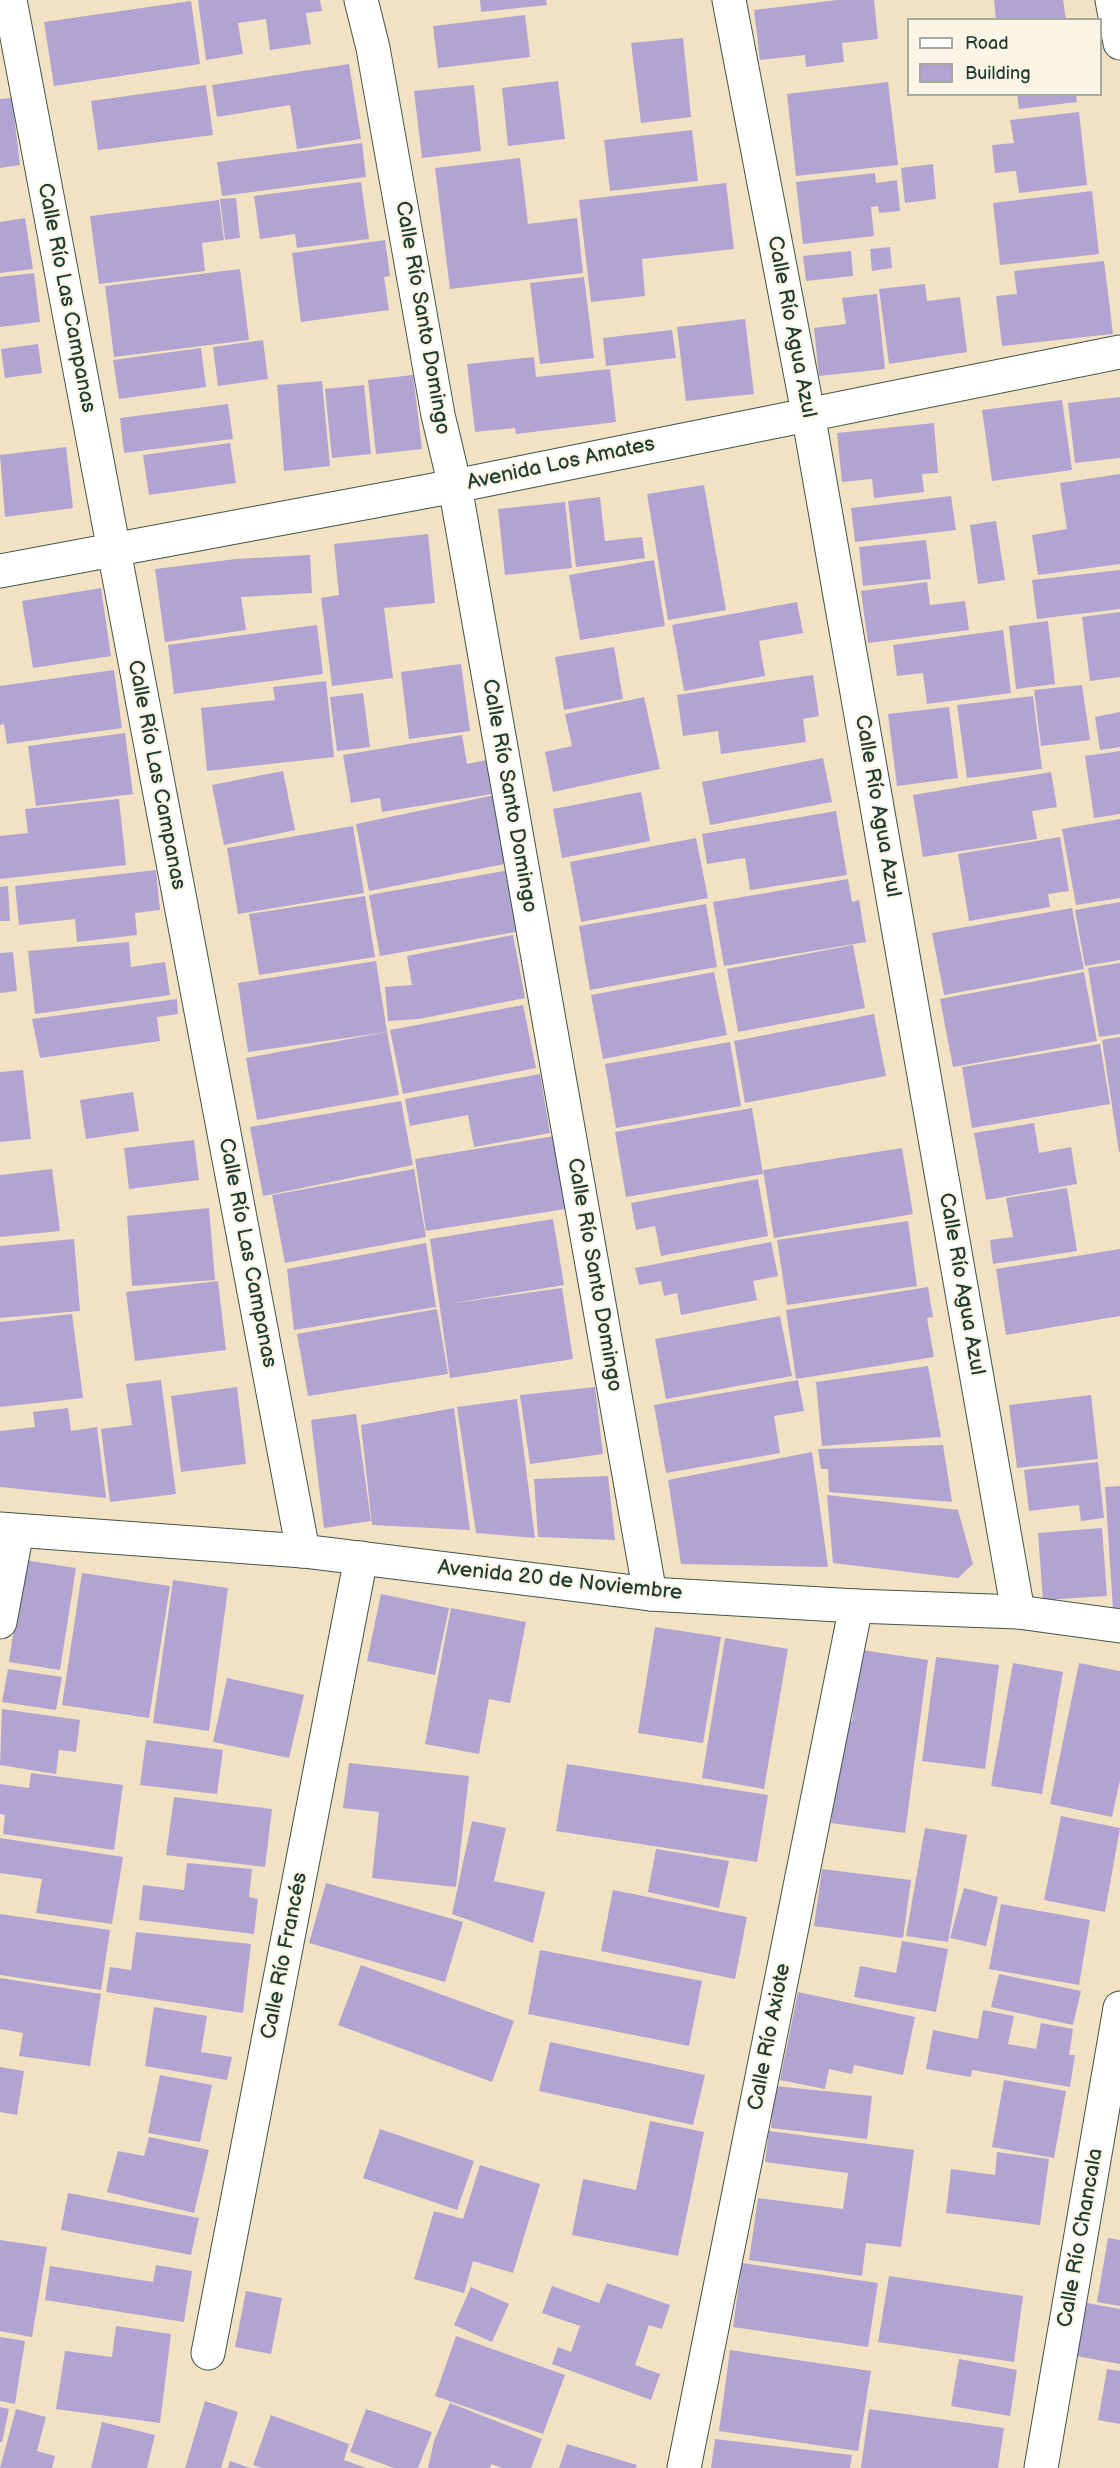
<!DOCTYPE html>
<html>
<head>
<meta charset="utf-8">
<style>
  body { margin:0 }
  #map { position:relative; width:1120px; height:2468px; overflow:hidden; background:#f2e2c3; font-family:"Balsamiq Sans",sans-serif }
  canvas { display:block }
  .legend { position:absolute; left:907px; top:18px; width:195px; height:78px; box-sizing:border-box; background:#fcf5e5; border:2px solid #a4ab9e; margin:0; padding:8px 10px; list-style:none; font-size:18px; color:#1f3d34 }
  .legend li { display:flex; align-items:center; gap:12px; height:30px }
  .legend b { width:30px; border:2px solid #a4ab9e }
</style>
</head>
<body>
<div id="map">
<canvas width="1120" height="2468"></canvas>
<ul class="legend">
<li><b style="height:8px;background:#fff"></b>Road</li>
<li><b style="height:16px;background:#b2a4d2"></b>Building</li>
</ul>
</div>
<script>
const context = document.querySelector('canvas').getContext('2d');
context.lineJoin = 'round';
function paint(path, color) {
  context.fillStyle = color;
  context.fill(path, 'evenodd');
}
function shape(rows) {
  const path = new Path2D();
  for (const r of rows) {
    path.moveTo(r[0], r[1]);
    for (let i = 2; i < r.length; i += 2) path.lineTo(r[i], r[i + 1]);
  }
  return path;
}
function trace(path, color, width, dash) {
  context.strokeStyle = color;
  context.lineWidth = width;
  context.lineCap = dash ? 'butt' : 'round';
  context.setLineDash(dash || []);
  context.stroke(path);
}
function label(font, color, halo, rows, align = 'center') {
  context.font = font + ' "Balsamiq Sans",sans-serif';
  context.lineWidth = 4.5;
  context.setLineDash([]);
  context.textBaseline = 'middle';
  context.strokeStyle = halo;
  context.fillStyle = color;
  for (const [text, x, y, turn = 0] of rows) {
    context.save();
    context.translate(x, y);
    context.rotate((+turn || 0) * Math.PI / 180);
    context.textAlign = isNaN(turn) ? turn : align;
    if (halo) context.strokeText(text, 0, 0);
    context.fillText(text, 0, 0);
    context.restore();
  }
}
paint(shape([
  [198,0,320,0,322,11,306,13,311,44,270,50,266,19,238,23,243,54,206,60],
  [480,0,546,0,547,5,481,12],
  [838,0,874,0,878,39,842,43,844,62,806,67,805,55,760,60,754,10],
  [994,0,1063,0,1066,20,996,20],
  [191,1,200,64,54,86,44,22],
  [525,15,530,57,438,68,433,26],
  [683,38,691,117,641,123,631,43],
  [349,64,361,139,297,149,290,105,217,117,212,85],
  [558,81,565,139,508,146,502,88],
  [888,82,898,165,796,176,787,94],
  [206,85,213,135,98,150,91,101],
  [474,85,481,151,422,158,414,91],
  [1017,94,1076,94,1077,102,1019,109],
  [12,98,20,165,0,168,0,99],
  [1079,112,1087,185,1019,193,1016,171,995,173,992,145,1014,143,1010,120],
  [692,130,698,181,610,191,604,140],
  [362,143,366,177,222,196,217,162],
  [520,158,528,224,577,218,583,273,450,289,435,168],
  [933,164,936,199,905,203,901,168],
  [875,173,876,183,897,180,900,211,879,213,878,206,871,207,874,236,803,244,796,182],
  [361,182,369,239,297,248,295,234,260,239,254,196],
  [726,183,734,249,642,259,645,296,591,302,579,200],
  [1092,191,1099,254,1000,265,993,203],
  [236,198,240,238,225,240,220,199],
  [219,200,224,240,202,243,205,271,99,284,90,216],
  [25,218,33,269,0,273,0,222],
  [385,240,390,276,384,277,389,310,301,322,292,253],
  [890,247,892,268,872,271,870,249],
  [851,251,853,276,806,281,803,256],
  [1104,261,1113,334,1002,346,996,296,1017,294,1014,271],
  [240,269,249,340,114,357,105,286],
  [34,273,40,322,0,327,0,277],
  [584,277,594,358,540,364,530,283],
  [925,284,927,301,960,297,967,352,889,364,879,289],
  [877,294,885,369,819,376,814,328,846,324,842,298],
  [745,319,754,394,686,401,677,327],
  [672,330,676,358,606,366,603,338],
  [263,340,268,379,218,386,213,347],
  [38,344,42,373,5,378,1,349],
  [201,348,206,387,119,399,113,360],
  [534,357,536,377,610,369,616,422,516,434,515,428,475,432,467,364],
  [413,375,422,449,376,454,368,380],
  [322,381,330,466,284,471,277,385],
  [364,385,371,454,332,458,325,389],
  [1120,397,1120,458,1075,463,1068,403],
  [1062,400,1072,470,992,481,982,410],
  [228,404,233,439,124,453,120,418],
  [934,423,938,473,922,474,924,492,874,498,872,479,842,482,837,433],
  [230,443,236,483,149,495,143,455],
  [66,447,73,508,5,517,0,455],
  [1120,474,1120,564,1038,575,1032,535,1067,529,1060,483],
  [704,485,726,610,668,620,647,494],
  [951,496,956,530,855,542,851,508],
  [600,497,605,541,642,537,645,558,576,567,568,501],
  [565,502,572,568,505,575,498,509],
  [996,521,1005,580,978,584,970,525],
  [428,534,435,603,384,608,393,678,332,686,321,598,339,595,334,544],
  [926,540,931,579,863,586,859,547],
  [310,555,312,593,241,597,246,630,165,642,155,569,236,559],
  [654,560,665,626,580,640,569,575],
  [1120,570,1120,609,1037,619,1032,580],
  [927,582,930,605,965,601,969,630,868,643,861,591],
  [101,588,111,656,33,668,22,601],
  [797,602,803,633,759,641,765,676,684,691,672,625],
  [1120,612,1120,677,1090,681,1082,617],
  [1048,621,1055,684,1016,689,1009,626],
  [317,625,323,674,174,694,168,645],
  [1003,630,1011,693,927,704,923,673,897,676,893,645],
  [614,647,623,699,564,710,555,657],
  [461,664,470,731,409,739,401,672],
  [114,670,122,728,7,744,4,724,0,725,0,686],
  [813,675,819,716,803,719,806,742,721,754,718,731,683,736,677,695],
  [326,681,334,757,207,771,201,708,275,700,273,687],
  [1082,685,1090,740,1041,746,1034,690],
  [363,693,370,747,337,751,330,697],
  [1033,696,1042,769,967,778,957,705],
  [644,697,660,769,553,792,545,752,572,746,565,714],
  [949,707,958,778,897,786,888,714],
  [1120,712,1120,747,1100,750,1095,717],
  [125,733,133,794,36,806,28,746],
  [462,735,467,764,487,760,492,794,382,812,380,798,351,803,343,755],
  [1120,751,1120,814,1094,818,1085,756],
  [823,758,832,802,710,825,702,782],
  [283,771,295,830,224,845,212,785],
  [1051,772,1057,807,1032,811,1037,839,923,857,913,795],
  [641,792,650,841,562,858,553,809],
  [495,795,509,863,369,891,356,824],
  [119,799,126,865,0,879,0,836,28,833,25,809],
  [836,811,847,875,750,890,745,858,707,864,702,834],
  [1120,819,1120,898,1076,905,1062,829],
  [353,826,364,893,238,914,227,848],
  [1060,837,1069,891,1048,894,1050,907,969,921,958,854],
  [696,838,708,898,581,922,570,862],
  [156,870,160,910,135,913,137,935,77,942,75,919,19,925,15,886],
  [510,870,521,931,380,956,369,895],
  [848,879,852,902,859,900,866,942,724,966,713,902],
  [8,886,10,921,0,921,0,887],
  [365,896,375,957,259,975,249,914],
  [1120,902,1120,960,1085,966,1075,910],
  [706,904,717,967,590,990,579,926],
  [1072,908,1084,969,944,995,932,933],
  [513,935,525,998,419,1019,388,1021,385,987,412,985,407,956],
  [129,942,131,967,165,962,170,995,35,1014,28,951],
  [853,945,865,1008,738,1032,727,969],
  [13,952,17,991,0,993,0,953],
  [376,961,387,1032,248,1052,238,983],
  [1120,963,1120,1034,1099,1037,1088,968],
  [714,972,727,1035,603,1059,591,995],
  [1084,972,1097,1041,953,1067,940,999],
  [177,999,178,1014,157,1017,160,1041,40,1058,32,1019],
  [523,1005,536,1068,403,1094,390,1030],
  [874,1014,886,1076,745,1103,734,1041],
  [387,1032,399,1095,257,1120,246,1058],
  [1120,1037,1120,1152,1119,1152,1102,1040],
  [730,1042,741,1106,616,1128,605,1064],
  [1100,1044,1110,1104,972,1128,962,1067],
  [23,1070,31,1139,0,1142,0,1072],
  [540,1074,550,1133,474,1147,468,1115,410,1126,405,1099],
  [133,1092,139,1131,86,1139,80,1100],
  [401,1101,413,1165,263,1196,250,1127],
  [752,1108,763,1174,626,1197,615,1132],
  [1034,1123,1039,1153,1071,1147,1077,1184,986,1200,974,1133],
  [567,1134,578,1207,426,1231,415,1159],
  [194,1140,199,1180,129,1189,124,1148],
  [902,1148,913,1214,774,1238,763,1170],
  [52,1169,60,1231,0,1237,0,1175],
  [414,1169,426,1237,285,1263,272,1195],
  [758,1179,768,1236,661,1256,655,1226,636,1230,631,1203],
  [1067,1188,1077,1251,993,1264,990,1240,1013,1237,1006,1198],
  [209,1208,215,1280,132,1286,127,1216],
  [553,1219,564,1285,448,1304,562,1288,573,1359,450,1378,430,1239],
  [908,1221,917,1286,787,1305,777,1240],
  [74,1239,80,1311,0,1318,0,1246],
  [771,1242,778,1276,753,1281,757,1300,681,1315,677,1293,664,1296,661,1281,639,1285,635,1268],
  [426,1243,436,1307,294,1330,287,1269],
  [1120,1249,1120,1316,1006,1335,996,1269],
  [218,1281,226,1350,135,1361,126,1292],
  [928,1287,933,1317,927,1318,934,1357,796,1379,786,1310],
  [437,1309,448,1374,308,1396,297,1334],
  [72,1314,83,1398,0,1407,0,1322],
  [780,1316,792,1376,666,1399,655,1339],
  [928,1366,941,1437,822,1446,816,1382],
  [161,1380,176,1494,110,1502,101,1429,132,1425,126,1384],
  [798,1380,804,1411,774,1416,780,1453,666,1473,654,1405],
  [237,1387,246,1464,181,1472,171,1396],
  [595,1387,603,1454,530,1464,520,1395],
  [1091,1395,1098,1459,1017,1468,1009,1405],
  [517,1399,535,1538,476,1533,457,1407],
  [68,1408,71,1431,97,1427,106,1498,0,1487,0,1431,35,1427,33,1412],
  [454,1408,470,1530,372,1525,361,1425],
  [356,1414,371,1521,324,1528,311,1420],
  [943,1445,952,1502,829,1492,828,1469,821,1469,818,1449],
  [812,1452,828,1567,681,1564,668,1480],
  [1098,1462,1104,1518,1081,1521,1079,1505,1029,1511,1024,1470],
  [608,1476,615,1540,538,1537,534,1479],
  [1120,1486,1120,1608,1113,1609,1105,1487],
  [827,1495,958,1510,973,1564,958,1578,833,1563],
  [1102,1528,1107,1596,1043,1600,1038,1533],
  [24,1560,76,1568,60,1670,9,1662],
  [82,1573,170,1586,149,1718,62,1705],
  [173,1580,228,1588,209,1731,153,1723],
  [381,1594,449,1608,435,1675,367,1661],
  [451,1608,526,1622,510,1703,489,1699,479,1754,425,1744],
  [655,1627,721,1637,703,1743,638,1733],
  [725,1638,788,1649,764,1789,702,1778],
  [862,1650,928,1660,905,1833,831,1823,845,1722,852,1721],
  [936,1657,999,1665,985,1769,922,1761],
  [1013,1663,1063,1672,1042,1794,991,1786],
  [1079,1663,1120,1671,1120,1780,1112,1817,1050,1804],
  [8,1669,62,1677,56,1710,2,1702],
  [227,1678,304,1695,289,1758,213,1742],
  [2,1709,80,1720,76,1752,59,1750,56,1774,0,1765],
  [146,1740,223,1750,217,1794,140,1785],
  [349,1763,469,1776,456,1887,372,1878,379,1812,343,1808],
  [567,1764,768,1795,757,1862,556,1831],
  [31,1773,123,1785,114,1850,3,1834,5,1815,0,1814,0,1784,29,1788],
  [174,1797,272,1809,265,1867,166,1855],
  [1061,1816,1120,1828,1105,1912,1044,1900],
  [472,1821,506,1828,494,1881,545,1892,533,1943,452,1914],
  [925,1828,967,1835,948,1942,906,1936],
  [0,1838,123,1857,112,1924,36,1913,42,1879,0,1873],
  [656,1849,729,1861,719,1908,648,1892],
  [187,1863,252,1869,249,1897,258,1899,254,1934,139,1920,143,1885,184,1890],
  [822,1869,911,1880,903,1938,814,1926],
  [326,1883,463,1922,445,1982,309,1943],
  [964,1888,998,1897,986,1946,950,1938],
  [613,1890,747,1917,735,1979,601,1951],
  [1001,1904,1090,1920,1079,1985,989,1969],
  [0,1914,110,1930,101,1990,0,1975],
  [136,1932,251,1944,243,2013,106,1992,110,1967,131,1970],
  [902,1941,948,1949,936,2012,854,1997,860,1966,896,1973],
  [540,1950,702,1981,689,2046,528,2014],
  [361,1965,514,2021,492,2082,338,2025],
  [999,1974,1081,1991,1073,2025,991,2007],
  [0,1978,101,1994,90,2066,19,2056,23,2033,0,2029],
  [798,1992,915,2017,903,2075,854,2065,852,2074,829,2069,825,2089,780,2080],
  [154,2007,207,2016,201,2052,232,2057,227,2080,145,2066],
  [983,2010,1014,2016,1008,2044,1036,2049,1041,2023,1073,2029,1069,2055,1075,2055,1070,2087,972,2070,971,2077,926,2069,933,2030,978,2039],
  [550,2042,705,2075,693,2125,539,2091],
  [0,2067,24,2071,17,2115,0,2112],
  [160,2075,212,2085,200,2142,148,2133],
  [1004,2080,1066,2091,1054,2158,992,2147],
  [775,2086,872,2096,867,2139,771,2128],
  [650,2121,704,2132,678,2256,572,2235,583,2179,636,2190],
  [380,2129,474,2161,457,2210,363,2178],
  [769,2131,914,2150,901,2247,866,2243,862,2276,749,2260,758,2198,843,2209,848,2173,765,2162],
  [149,2137,209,2150,194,2213,107,2192,118,2151,144,2156],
  [997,2152,1049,2159,1040,2225,946,2213,951,2169,995,2175],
  [480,2165,540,2184,513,2273,473,2261,464,2293,414,2279,434,2211,463,2219],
  [68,2193,199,2218,191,2255,61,2230],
  [1108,2238,1120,2240,1120,2306,1097,2302],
  [0,2240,47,2247,32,2337,0,2331],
  [742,2263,878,2283,868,2347,733,2327],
  [156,2265,192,2271,184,2322,45,2300,50,2266,153,2282],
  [889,2276,1023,2296,1014,2362,878,2342],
  [607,2283,670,2305,662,2329,649,2325,635,2365,660,2374,651,2400,552,2364,558,2347,571,2352,580,2326,542,2313,552,2286,599,2303],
  [471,2287,509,2304,492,2342,454,2325],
  [246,2291,282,2298,271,2354,235,2347],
  [1087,2303,1120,2309,1120,2364,1076,2356],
  [116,2326,171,2334,160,2423,56,2409,65,2351,112,2357],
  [456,2336,565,2375,543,2434,435,2396],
  [0,2337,25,2341,15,2404,0,2401],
  [730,2350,871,2371,858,2451,719,2431],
  [959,2359,1017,2370,1010,2416,951,2406],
  [1107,2369,1120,2371,1120,2424,1098,2420],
  [205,2401,238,2412,221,2468,185,2468],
  [450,2403,542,2439,531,2468,502,2468,491,2464,490,2468,428,2468,434,2441],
  [0,2407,9,2409,2,2442,0,2442],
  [16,2409,46,2417,37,2451,55,2456,52,2468,0,2468],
  [366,2409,432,2432,418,2468,394,2468,350,2452],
  [869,2409,1004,2428,998,2468,861,2468],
  [271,2415,349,2444,344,2460,366,2468,262,2468,253,2465],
  [102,2422,155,2435,147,2468,91,2468],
  [715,2439,852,2455,850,2468,711,2468],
  [567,2444,637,2465,636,2468,559,2468],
  [230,2461,250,2468,228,2468]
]), '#b2a4d2');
const street = shape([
  [10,0,303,1551],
  [361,0,373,48,438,415,455,486,650,1594],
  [729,0,808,413,1018,1612],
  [1112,0,1120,43],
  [0,571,455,486,1120,352],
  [0,1622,17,1531],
  [208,2353,361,1558],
  [684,2468,856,1606],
  [1041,2468,1120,2008]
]);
const secondary = shape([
  [0,1529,303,1551,650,1594,856,1606,1018,1612,1120,1626]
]);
trace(street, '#3f5649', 35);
trace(secondary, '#3f5649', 35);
trace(street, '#fff', 33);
trace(secondary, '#fff', 33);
label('21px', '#1f3d34', '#fcf5e5', [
  ["Calle Río Las Campanas",66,298,79],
  ["Calle Río Santo Domingo",422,318,80],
  ["Calle Río Agua Azul",791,327,79],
  ["Avenida Los Amates",561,464,-12],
  ["Calle Río Las Campanas",156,775,79],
  ["Calle Río Santo Domingo",509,796,80],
  ["Calle Río Agua Azul",877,806,80],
  ["Calle Río Las Campanas",247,1253,79],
  ["Calle Río Santo Domingo",594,1275,80],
  ["Calle Río Agua Azul",961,1284,80],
  ["Avenida 20 de Noviembre",560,1581,6],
  ["Calle Río Francés",285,1956,-79],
  ["Calle Río Axiote",770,2037,-79],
  ["Calle Río Chancala",1081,2238,-80]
]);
</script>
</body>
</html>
